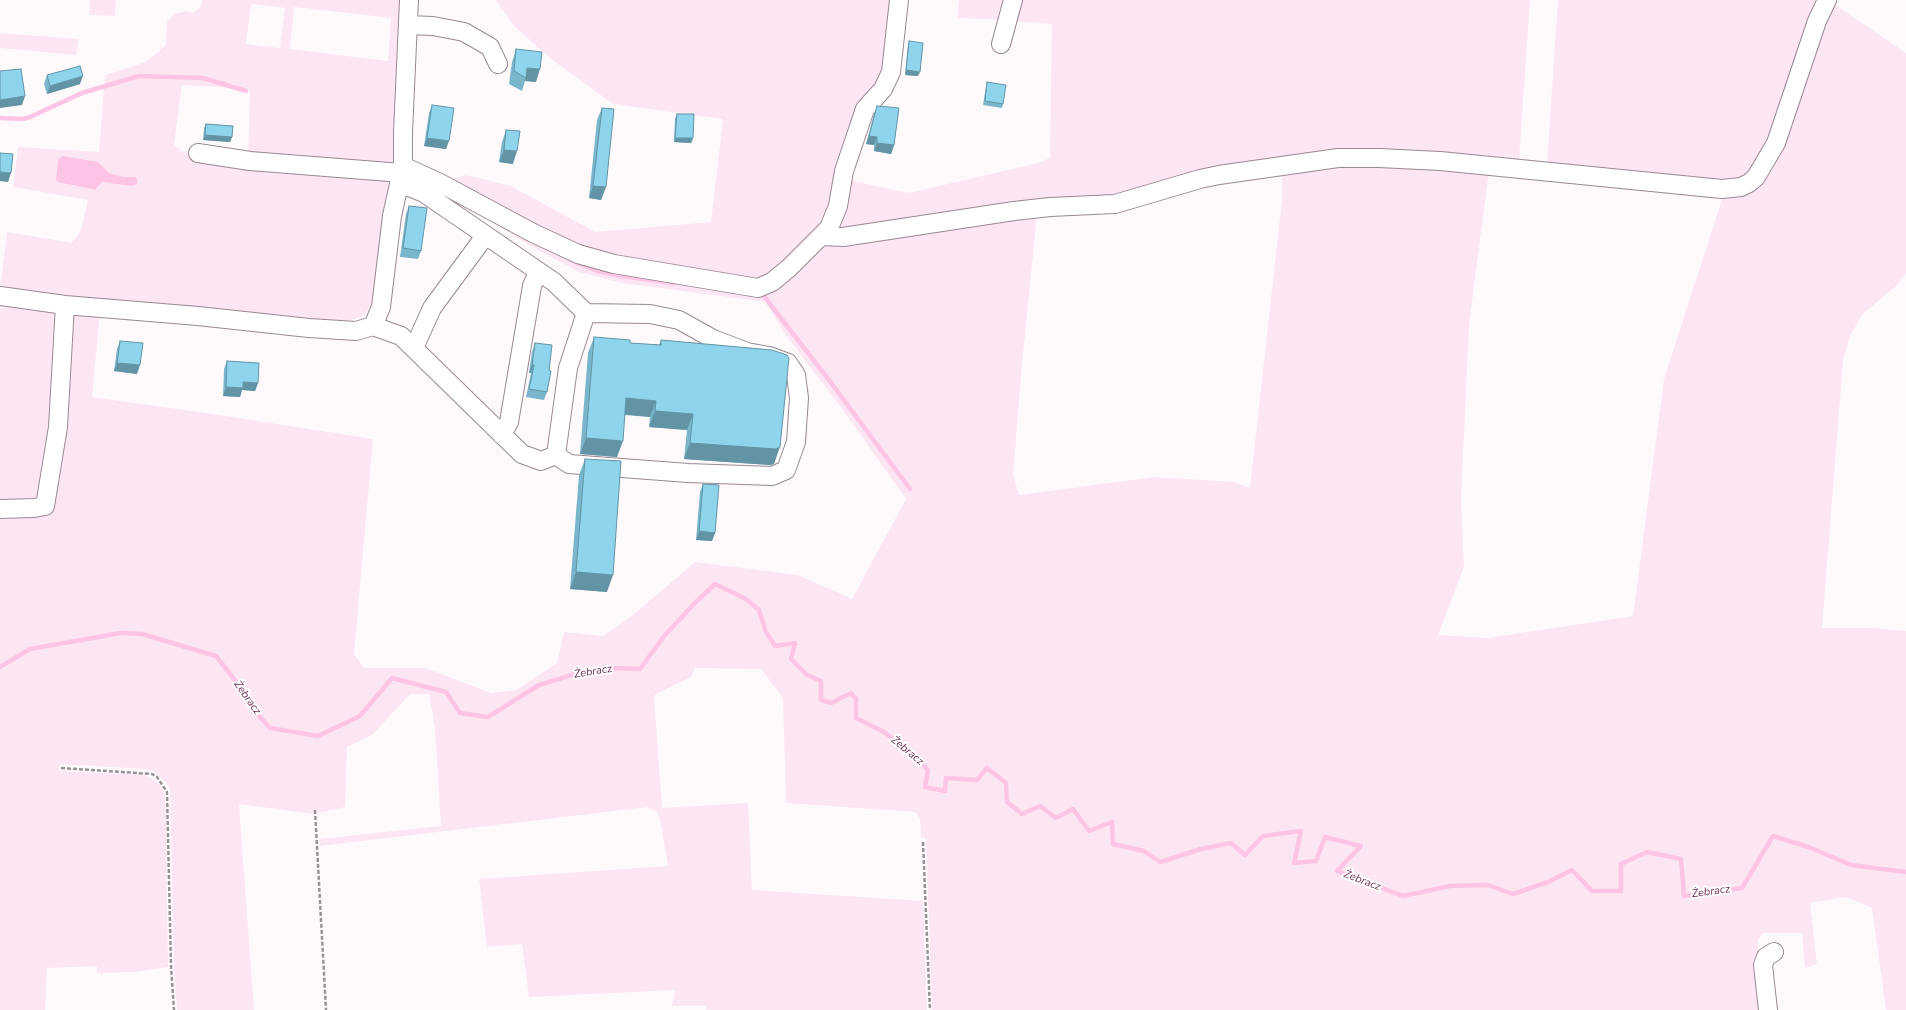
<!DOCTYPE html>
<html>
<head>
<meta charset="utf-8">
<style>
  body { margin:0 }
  canvas { display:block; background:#fefafc }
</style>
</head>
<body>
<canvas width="1906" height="1010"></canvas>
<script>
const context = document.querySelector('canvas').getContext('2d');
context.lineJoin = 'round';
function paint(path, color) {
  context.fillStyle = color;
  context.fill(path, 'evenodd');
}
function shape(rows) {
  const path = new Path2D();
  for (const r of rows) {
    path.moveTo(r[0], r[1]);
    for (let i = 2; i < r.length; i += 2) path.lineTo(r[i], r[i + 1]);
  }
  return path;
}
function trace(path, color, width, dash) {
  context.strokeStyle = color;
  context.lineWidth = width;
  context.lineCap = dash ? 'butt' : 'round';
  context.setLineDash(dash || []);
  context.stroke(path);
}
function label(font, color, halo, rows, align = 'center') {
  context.font = font + ' "Nunito Sans",sans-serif';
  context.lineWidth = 4;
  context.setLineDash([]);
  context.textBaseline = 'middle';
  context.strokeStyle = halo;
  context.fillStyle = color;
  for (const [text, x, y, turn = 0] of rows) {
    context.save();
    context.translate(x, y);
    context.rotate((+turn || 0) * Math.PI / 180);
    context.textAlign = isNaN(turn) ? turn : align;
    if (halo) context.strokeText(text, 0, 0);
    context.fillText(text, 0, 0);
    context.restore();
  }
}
paint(shape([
  [90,0,116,0,115,16,89,15],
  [202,0,403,0,396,168,248,157,250,89,182,85,179,105,174,145,180,150,189,154,192,161,395,177,373,300,367,311,361,317,331,326,0,291,7,232,72,243,81,230,88,200,13,187,18,147,99,152,105,75,146,62,156,54,166,45,167,22,174,14,186,11,193,13,201,6],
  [251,4,285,8,280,48,246,44],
  [294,7,391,18,388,61,290,49],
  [97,162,109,173,124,177,135,177,131,186,102,182,94,190,58,182],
  [496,0,895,0,886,70,848,180,909,193,1038,163,1050,158,1052,24,1012,21,1017,0,1530,0,1519,160,1406,149,1328,150,1337,165,1489,171,1469,325,1461,499,1464,567,1438,635,1488,638,1633,616,1664,379,1723,196,1737,196,1753,192,1764,183,1774,168,1791,123,1831,2,1906,53,1906,274,1897,285,1862,315,1850,336,1843,361,1822,628,1872,628,1906,631,1906,1010,1886,1010,1872,908,1846,897,1810,903,1817,964,1805,968,1802,933,1763,933,1758,940,1759,972,1763,1010,932,1010,926,839,921,837,920,818,915,812,786,803,783,698,761,669,695,668,691,677,654,695,662,808,748,803,752,890,923,901,927,1010,706,1010,706,1006,672,1006,675,990,529,997,522,944,487,947,479,879,668,866,660,819,656,811,648,807,320,846,319,839,441,826,435,728,429,694,410,694,372,735,347,747,345,807,313,814,239,804,254,1010,177,1010,174,966,170,788,165,781,153,771,144,769,60,764,59,771,144,775,151,778,159,784,164,792,166,808,168,967,135,972,97,973,97,966,47,968,45,1010,0,1010,0,513,38,513,70,313,100,312,92,397,213,414,373,439,354,654,364,668,425,668,491,693,516,690,557,663,564,632,603,636,633,615,695,562,798,575,852,599,906,499,843,410,784,333,766,302,622,283,579,272,531,246,450,196,447,202,435,193,440,183,466,175,511,186,595,232,711,222,723,119,613,104,551,59,514,26],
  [1282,172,1282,200,1250,488,1234,482,1154,477,1019,495,1013,475,1022,364,1037,214],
  [959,0,1011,0,1004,20,957,18],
  [1558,0,1824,0,1761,160,1742,180,1730,180,1547,163],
  [0,33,79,39,76,55,0,48],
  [0,300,59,313,45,485,38,501,0,503]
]), '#fde6f3');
paint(shape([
  [63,156,98,162,109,173,124,177,135,177,137,179,137,184,131,186,102,182,95,190,58,182,56,180,58,162,59,158]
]), '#fec4e5');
trace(shape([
  [0,118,23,119,30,117,82,93,139,76,203,78,246,91],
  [571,260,597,271,621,276,674,283],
  [759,293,763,295,829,380,910,489],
  [0,667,30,649,121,633,142,634,216,656,237,683,249,705,270,728,318,736,360,716,392,678,446,692,460,713,488,717,539,685,575,674,612,668,640,669,665,635,695,603,715,584,746,599,759,610,766,632,775,646,795,643,791,659,807,675,821,681,821,700,831,703,851,693,856,699,856,718,884,732,913,754,928,770,925,787,945,791,946,778,977,780,987,768,1006,783,1007,802,1022,814,1040,806,1056,818,1073,809,1089,831,1112,822,1113,844,1144,851,1160,862,1201,849,1231,843,1245,855,1263,836,1301,831,1294,863,1316,861,1325,837,1361,846,1337,871,1403,896,1450,886,1488,885,1513,894,1548,882,1572,870,1592,891,1621,891,1621,864,1647,852,1681,859,1684,896,1742,888,1773,836,1811,848,1851,865,1906,872]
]), '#fec4e5', 4.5);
const minor = shape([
  [408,25,433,26,464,32,490,47,498,64],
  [1001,44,1013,0],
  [198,153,250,161,402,173],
  [403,166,440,183,533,233,578,254,614,264,758,288,772,282,789,268,829,228,838,206,844,171,865,109,883,89,891,72,899,0],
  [821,236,843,237,1014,211,1050,207,1115,204,1200,179,1219,175,1338,158,1379,158,1440,161,1722,189,1741,187,1749,183,1756,177,1776,143,1817,21,1827,0],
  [0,296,65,305,198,316,309,328,356,331,373,326,381,307,392,216,403,166,403,132,409,0],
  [373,326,401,336,522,454,541,461,556,455,568,368,586,313,554,282,424,193,399,183],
  [414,348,432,308,485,236],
  [502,435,509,422,532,286,538,272],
  [556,455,569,464,688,473,772,476,786,470,796,442,799,398,796,375,788,363,769,356,747,352,713,339,679,320,650,314,586,313],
  [0,509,34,508,45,506,58,427,65,305],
  [1768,1010,1763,965,1766,957,1774,952]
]);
trace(minor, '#998891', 20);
trace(shape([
  [61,768,152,774,157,777,167,792,171,966,174,1010],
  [315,810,326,1010],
  [923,842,930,1010]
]), '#979295', 2.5, [4, 2]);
trace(minor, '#fff', 18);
paint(shape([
  [909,41,918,76,905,75,908,45],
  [516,49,536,82,525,81,522,91,509,84,512,62],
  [47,75,80,84,47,94,44,84],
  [987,82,1003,104,1002,108,983,105,986,86],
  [432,105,446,149,424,146,429,113],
  [877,106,894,145,891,154,874,151,874,145,866,144,874,114],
  [602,108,606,187,601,200,589,198,597,120],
  [677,114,693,138,691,143,674,142,675,118],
  [206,124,232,137,230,142,203,140,204,128],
  [506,130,513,164,499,162,502,142],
  [409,206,421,251,418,259,400,257,406,214],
  [594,337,630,343,659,345,661,340,774,464,770,465,684,459,687,430,649,427,650,417,625,415,617,457,580,454,588,353],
  [120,341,137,374,114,371,117,349],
  [535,343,547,392,544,400,526,397,531,373,529,373,532,352],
  [227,361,258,383,255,391,242,390,240,397,223,396,224,369],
  [585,459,607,592,570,589,579,475],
  [703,484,715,533,712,541,696,540,700,492]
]), '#79b6cb');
paint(shape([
  [527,68,540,69,536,82,525,81],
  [906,70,920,72,918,76,905,75],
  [83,76,80,84,47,94,50,86],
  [25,96,22,105,0,108,0,100],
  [205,135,232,137,230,142,203,140],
  [869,136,877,137,874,145,866,144],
  [427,138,449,141,446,149,424,146],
  [675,138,693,138,691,143,674,142],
  [877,143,894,145,891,154,874,151],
  [504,150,517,151,513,164,499,162],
  [0,172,11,173,8,182,0,181],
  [593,186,606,187,601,200,589,198],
  [117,363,140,365,137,374,114,371],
  [532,365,534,365,531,373,529,373],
  [243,382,258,383,255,391,242,390,240,397,223,396,226,387],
  [626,398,656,401,650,417,620,414],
  [655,411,693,414,687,430,649,427],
  [586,438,623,441,617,457,580,454],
  [690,443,780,447,774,464,770,465,684,459],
  [699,531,715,533,712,541,696,540],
  [576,572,613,575,607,592,570,589]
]), '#6394a5');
const building = shape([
  [909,41,923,43,920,72,906,70,909,41],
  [516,49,542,52,540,69,527,68,526,78,514,71,516,49],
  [80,66,83,76,50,86,47,75,80,66],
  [21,69,25,96,0,100,0,71,21,69],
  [987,82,1006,85,1003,104,985,101,987,82],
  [432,105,454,108,449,141,427,138,432,105],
  [877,106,899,108,894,145,877,143,877,137,869,136,877,106],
  [602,108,614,109,606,187,593,186,602,108],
  [677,114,694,114,693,138,675,138,677,114],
  [206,124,233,126,232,137,205,135,206,124],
  [506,130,520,131,517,151,504,150,506,130],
  [0,153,13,154,11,173,0,172,0,153],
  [409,206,427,208,421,251,403,248,409,206],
  [594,337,630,340,630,343,661,345,661,340,772,350,787,355,789,358,780,447,776,449,690,443,693,414,655,411,656,401,626,398,623,441,586,438,594,337],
  [120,341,143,343,140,365,117,363,120,341],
  [535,343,552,345,549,370,551,371,547,392,529,389,534,365,532,365,535,343],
  [227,361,259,363,258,383,243,382,243,388,226,387,227,361],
  [585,459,621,461,613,575,576,572,585,459],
  [703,484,719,485,715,533,699,531,703,484]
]);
paint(building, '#8dd4ec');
trace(building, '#6394a5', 1);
label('italic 11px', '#702e58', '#fff', [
  ["Żebracz",593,672,-9],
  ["Żebracz",247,698,55],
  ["Żebracz",907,751,40],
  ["Żebracz",1362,881,21],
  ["Żebracz",1711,892,-8]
]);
</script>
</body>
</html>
